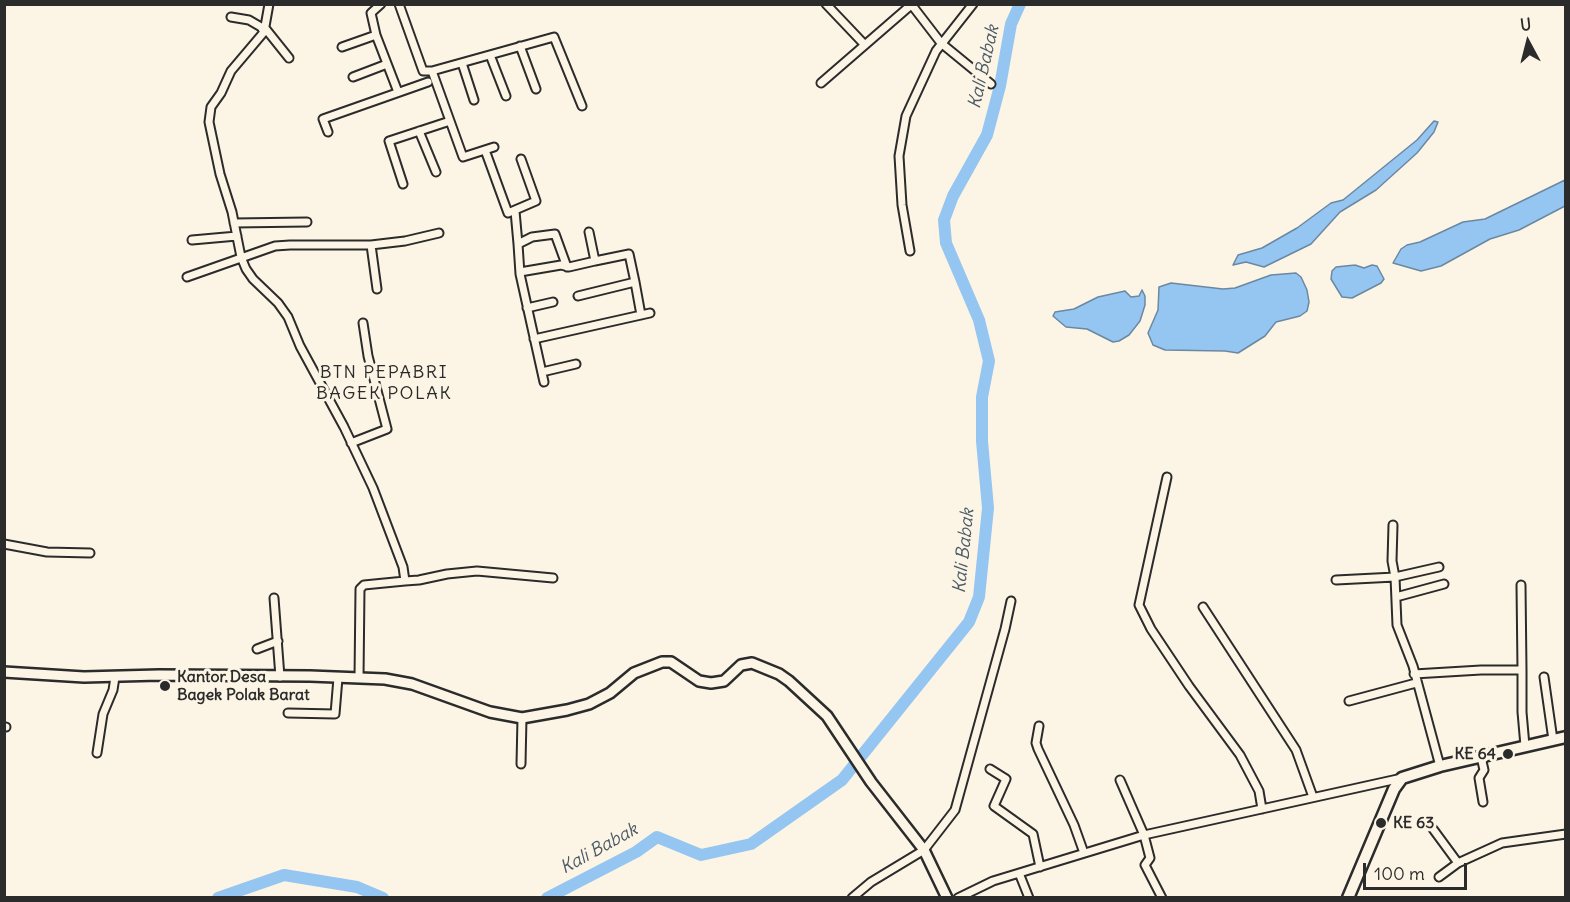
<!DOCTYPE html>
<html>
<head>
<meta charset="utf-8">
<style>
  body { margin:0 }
  #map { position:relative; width:1570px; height:902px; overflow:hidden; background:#fcf5e5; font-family:Delius,sans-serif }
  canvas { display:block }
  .frame { position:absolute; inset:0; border:6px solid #2b2b2b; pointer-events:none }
  .north { position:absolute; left:1498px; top:12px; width:60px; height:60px; -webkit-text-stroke:4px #fcf5e5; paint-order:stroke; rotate:353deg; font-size:16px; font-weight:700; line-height:24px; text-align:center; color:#2b2b2b }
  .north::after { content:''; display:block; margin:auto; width:21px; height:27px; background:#2b2b2b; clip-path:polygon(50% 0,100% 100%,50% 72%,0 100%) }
  .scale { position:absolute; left:1363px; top:863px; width:104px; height:27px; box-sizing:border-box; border:3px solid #2b2b2b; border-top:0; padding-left:8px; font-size:18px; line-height:21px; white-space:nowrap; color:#2b2b2b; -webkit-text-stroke:4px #fcf5e5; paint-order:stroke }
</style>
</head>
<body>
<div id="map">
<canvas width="1570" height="902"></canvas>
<div class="frame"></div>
<div class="north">U</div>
<div class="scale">100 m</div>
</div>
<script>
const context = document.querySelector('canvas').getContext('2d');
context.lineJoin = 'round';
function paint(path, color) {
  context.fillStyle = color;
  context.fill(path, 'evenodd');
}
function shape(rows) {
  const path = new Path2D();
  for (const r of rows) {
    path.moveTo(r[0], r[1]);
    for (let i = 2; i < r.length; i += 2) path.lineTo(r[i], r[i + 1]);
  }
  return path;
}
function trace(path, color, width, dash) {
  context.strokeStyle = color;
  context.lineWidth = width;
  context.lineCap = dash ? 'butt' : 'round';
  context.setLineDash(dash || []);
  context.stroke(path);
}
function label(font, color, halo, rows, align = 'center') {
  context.font = font + ' Delius,sans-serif';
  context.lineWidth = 6;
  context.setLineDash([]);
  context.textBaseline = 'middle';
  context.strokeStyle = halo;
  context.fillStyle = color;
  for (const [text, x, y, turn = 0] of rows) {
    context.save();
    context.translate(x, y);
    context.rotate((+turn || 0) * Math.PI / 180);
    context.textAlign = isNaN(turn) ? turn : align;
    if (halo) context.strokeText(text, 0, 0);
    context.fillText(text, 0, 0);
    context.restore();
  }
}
const water = shape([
  [1434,121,1438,122,1434,132,1417,153,1376,190,1340,212,1311,244,1264,267,1246,262,1233,265,1238,255,1262,248,1297,228,1331,203,1343,200,1417,140,1434,121],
  [1565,180,1565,206,1519,230,1490,239,1441,266,1421,271,1393,263,1401,249,1407,245,1420,242,1463,222,1485,219,1565,180],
  [1355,265,1364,268,1372,265,1377,266,1384,279,1381,283,1352,298,1342,297,1331,279,1332,271,1336,267,1355,265],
  [1296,273,1301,277,1307,290,1309,302,1307,311,1300,316,1276,322,1265,336,1238,353,1225,351,1165,350,1153,345,1148,333,1158,310,1159,287,1171,283,1223,289,1235,288,1271,275,1296,273],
  [1142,290,1145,296,1145,305,1140,321,1129,335,1119,341,1113,342,1087,329,1066,327,1053,316,1055,312,1074,309,1098,297,1125,291,1131,297,1139,296,1142,290]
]);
paint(water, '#95c6f1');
trace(water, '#6b88a2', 1.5);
trace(shape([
  [218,898,284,875,357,887,383,898],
  [547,898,636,852,657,837,701,855,751,844,842,780,969,622,979,597,988,508,982,441,982,397,989,361,979,320,946,243,944,220,953,196,987,135,1000,86,1011,24,1020,4]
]), '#95c6f1', 12);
const street = shape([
  [269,4,264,32,231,71,221,93,211,107,209,122,220,174,232,212,241,257,246,269,253,279,278,303,288,317,300,346,344,427,373,488,403,567,405,581,364,585,360,589,359,678],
  [381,4,371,13,376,35,398,92],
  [399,4,423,71,432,71,554,37,582,106],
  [826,4,864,44],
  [911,4,941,43,991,84],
  [231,17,249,20,261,27,264,32],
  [265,28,289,58],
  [520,46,536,89],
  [342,47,376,35],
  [490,55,506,96],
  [462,63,474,100],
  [432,71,463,157,494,147],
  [353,77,387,64],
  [821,83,911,5],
  [419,131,436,172],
  [328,132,323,119,428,82],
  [485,150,508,213,536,201,521,159],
  [403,184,389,141,450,121],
  [515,211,518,244,532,237,555,234,567,267],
  [234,223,307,222],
  [192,240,237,236],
  [518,244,520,274,544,382],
  [371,245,377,289],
  [910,251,902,205,899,156,906,116,936,51,973,4],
  [520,272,561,265,569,267,595,261,589,232],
  [187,277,275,246,290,245,371,245,405,241,439,233],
  [635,282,641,315],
  [578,296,635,282,629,254,595,261],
  [527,308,553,302],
  [534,339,650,313],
  [542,372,576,364],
  [351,443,387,429,368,356,363,323],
  [1167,477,1139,605,1151,629,1189,686,1240,755,1259,791,1262,809],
  [1393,525,1392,561,1395,577,1439,567],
  [4,544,47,552,90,553],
  [1336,580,1395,577,1397,625,1413,666,1440,766],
  [405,581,419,580,447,574,477,571,553,578],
  [1521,585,1522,670],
  [1396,597,1444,584],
  [274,598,280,677],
  [1203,607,1296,750,1313,797],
  [257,649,278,641],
  [1414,674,1481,670,1522,670,1522,712,1525,746],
  [1544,677,1553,740],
  [1349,701,1416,683],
  [288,713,335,714,338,678],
  [1039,726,1036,743,1038,749,1074,825,1084,853],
  [4,727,6,727],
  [97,753,103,714,113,690,115,677],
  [1481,757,1484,770,1479,778,1483,802],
  [521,764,522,718],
  [990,769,1006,779,994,806,1033,834,1040,867],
  [1120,780,1144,835,1150,858,1145,865,1162,898],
  [1433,829,1458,863,1502,843,1566,834],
  [1019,873,1029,898],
  [1439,877,1458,863],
  [852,898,871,882,924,850,955,810,1005,629,1011,601],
  [958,898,993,881,1144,835,1402,778]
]);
const secondary = shape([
  [4,672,84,677,159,675,310,676,385,679,412,684,490,712,522,718,567,710,589,704,610,693,634,673,662,662,671,662,699,681,711,683,724,681,741,665,752,663,779,674,789,681,827,716,871,782,924,850,947,898]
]);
const primary = shape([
  [1348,898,1394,789,1402,778,1440,766,1566,737]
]);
trace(street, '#2b2b2b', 11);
trace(secondary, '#2b2b2b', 14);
trace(primary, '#2b2b2b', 15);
trace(street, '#fcf5e5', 7);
trace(secondary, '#fcf5e5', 9);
trace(primary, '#fcf5e5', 10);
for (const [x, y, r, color] of [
  [165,686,6,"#2b2b2b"],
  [1508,754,6,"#2b2b2b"],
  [1381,823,6,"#2b2b2b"]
]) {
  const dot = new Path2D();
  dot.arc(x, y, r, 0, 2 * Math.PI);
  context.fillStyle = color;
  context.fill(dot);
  trace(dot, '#fcf5e5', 2);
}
label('bold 16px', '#2b2b2b', '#fcf5e5', [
  ["Kantor Desa",177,677],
  ["Bagek Polak Barat",177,695],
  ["KE 64",1496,754,"right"],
  ["KE 63",1393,823]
], 'left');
label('italic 18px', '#4b5a66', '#fcf5e5', [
  ["Kali Babak",984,67,-77],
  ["Kali Babak",964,551,-84],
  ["Kali Babak",599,849,-29]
]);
context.letterSpacing = '1.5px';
label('18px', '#2b2b2b', '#fcf5e5', [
  ["BTN PEPABRI",384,373],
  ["BAGEK POLAK",384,394]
]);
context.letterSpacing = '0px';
</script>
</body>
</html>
